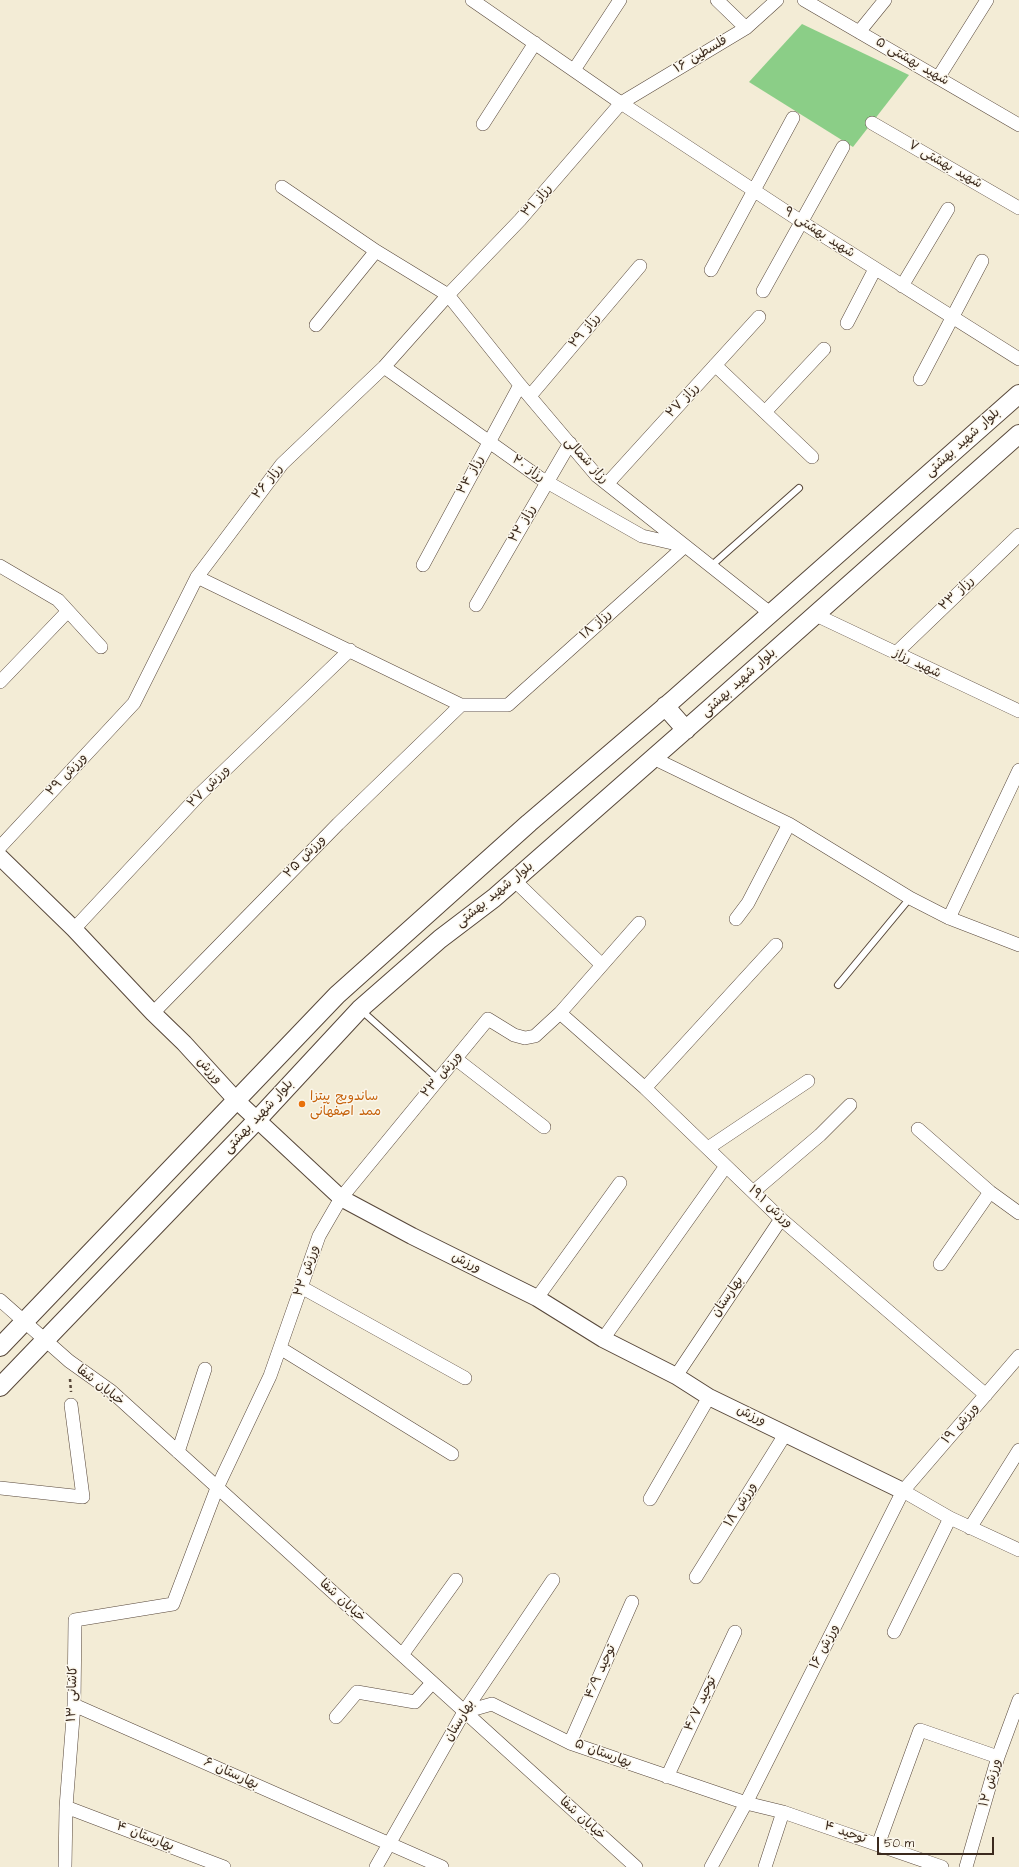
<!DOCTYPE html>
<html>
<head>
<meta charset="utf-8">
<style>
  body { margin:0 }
  #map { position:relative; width:1019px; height:1867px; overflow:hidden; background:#f3ecd6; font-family:"Architects Daughter",sans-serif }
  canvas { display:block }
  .scale { position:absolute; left:877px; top:1837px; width:117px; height:18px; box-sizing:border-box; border:2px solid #3b2a1e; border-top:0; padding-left:5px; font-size:12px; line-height:14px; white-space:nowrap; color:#3b2a1e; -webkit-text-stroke:3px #fbf7ec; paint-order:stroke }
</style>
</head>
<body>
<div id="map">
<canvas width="1019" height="1867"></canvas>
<div class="scale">50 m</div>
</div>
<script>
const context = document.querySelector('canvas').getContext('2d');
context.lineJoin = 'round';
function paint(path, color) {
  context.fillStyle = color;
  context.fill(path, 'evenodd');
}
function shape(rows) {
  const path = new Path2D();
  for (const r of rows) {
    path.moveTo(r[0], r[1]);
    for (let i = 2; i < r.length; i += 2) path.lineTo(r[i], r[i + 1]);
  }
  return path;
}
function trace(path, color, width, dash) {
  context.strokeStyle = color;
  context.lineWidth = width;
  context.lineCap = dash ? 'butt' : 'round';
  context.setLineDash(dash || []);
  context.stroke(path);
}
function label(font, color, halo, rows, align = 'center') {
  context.font = font + ' "Architects Daughter","Playpen Sans Arabic",sans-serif';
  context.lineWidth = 3;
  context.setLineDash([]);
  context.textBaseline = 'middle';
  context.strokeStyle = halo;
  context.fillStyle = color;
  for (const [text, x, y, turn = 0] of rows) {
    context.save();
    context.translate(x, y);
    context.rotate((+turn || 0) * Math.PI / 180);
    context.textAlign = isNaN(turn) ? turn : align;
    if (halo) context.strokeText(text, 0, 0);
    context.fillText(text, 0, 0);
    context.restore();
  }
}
paint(shape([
  [802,24,909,75,853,147,749,82]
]), '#8bce87');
const service = shape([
  [711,566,799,488],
  [838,985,910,898],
  [362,1011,438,1079]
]);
const minor = shape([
  [472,0,621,103,811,228,1019,359],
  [717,0,746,28],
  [804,0,1019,125],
  [859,32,885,0],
  [574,70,620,0],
  [938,78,987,0],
  [872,123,1019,208],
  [483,124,535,43],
  [282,187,376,251,448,295,520,385,597,476,770,613],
  [711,270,793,118],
  [902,286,948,209],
  [763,291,843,147],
  [847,323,875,269],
  [316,325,376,251],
  [715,365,812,457],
  [384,367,540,478,642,536,681,545],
  [920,379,982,261],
  [530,396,640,266],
  [765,412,824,349],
  [607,484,759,317],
  [423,565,520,385],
  [0,566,58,600,101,647],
  [197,577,461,705,508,705,685,546],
  [476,605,570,443],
  [816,615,1019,711],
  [896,653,1019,535],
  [0,682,68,611],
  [653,758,789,824,910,898,949,918,1019,945],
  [0,847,134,703,197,577,282,464,384,367,448,295,520,220,621,103,746,28,777,0],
  [514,880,602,965],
  [949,918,1019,770],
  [736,919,748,903,789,824],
  [74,929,200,794,350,650],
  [153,1013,338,824,461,705],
  [560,1013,645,1088,781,1219,986,1395],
  [456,1059,544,1127],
  [645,1088,776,945],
  [918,1129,990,1192,1019,1213],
  [708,1148,808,1081],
  [753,1192,820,1135,850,1105],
  [940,1264,990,1192],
  [301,1287,465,1378],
  [537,1298,620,1183],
  [0,1300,69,1361,111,1391,636,1867],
  [603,1339,726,1166],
  [280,1348,452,1454],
  [676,1376,781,1219],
  [178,1452,205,1369],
  [0,1488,83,1497,71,1405],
  [903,1491,950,1518,1019,1550],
  [650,1499,709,1397],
  [970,1528,1019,1450],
  [696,1577,786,1433],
  [894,1632,950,1518],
  [402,1655,456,1580],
  [74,1705,442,1867],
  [464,1712,492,1704,570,1743,746,1803,783,1812,942,1867],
  [336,1717,357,1692,415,1702,432,1683],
  [570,1743,632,1602],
  [667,1777,735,1632],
  [66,1807,224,1867],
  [878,1845,920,1730,998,1757],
  [65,1867,66,1807,74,1705,75,1620,173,1604,217,1488,270,1376,319,1236,341,1198,488,1019,514,1035,525,1038,535,1036,560,1013,639,923],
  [376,1867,464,1712,553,1580],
  [711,1867,746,1803,903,1491,1019,1356],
  [765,1867,783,1812],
  [966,1867,998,1757,1019,1700]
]);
const tertiary = shape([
  [0,857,74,929,153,1013,184,1043,237,1101,341,1198,412,1236,537,1298,603,1339,676,1376,709,1397,903,1491]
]);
const secondary = shape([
  [665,706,686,730],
  [0,1347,337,995,529,823,674,699,1019,394],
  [0,1387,257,1120,360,1009,440,939,494,898,700,717,1019,434]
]);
trace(service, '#57473a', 8);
trace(minor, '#57473a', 14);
trace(tertiary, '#57473a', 18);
trace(secondary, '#57473a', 20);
trace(shape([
  [70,1379,71,1392]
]), '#57473a', 2.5, [3, 3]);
trace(service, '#fff', 6);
trace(minor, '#fff', 13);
trace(tertiary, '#fff', 16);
trace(secondary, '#fff', 18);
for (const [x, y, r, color] of [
  [302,1104,4,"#e8710a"]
]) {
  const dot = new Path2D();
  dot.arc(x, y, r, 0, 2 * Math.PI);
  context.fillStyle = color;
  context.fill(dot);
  trace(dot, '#fbf7ec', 1.5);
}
label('13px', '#3b2a1e', '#fbf7ec', [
  ["فلسطین ۱۶",701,55,-31],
  ["شهید بهشتی ۵",912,62,30],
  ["شهید بهشتی ۷",945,165,30],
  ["رزاز ۳۱",537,201,-49],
  ["شهید بهشتی ۹",819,233,33],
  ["رزاز ۲۹",585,331,-50],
  ["رزاز ۲۷",683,401,-47],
  ["بلوار شهید بهشتی",963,443,-42],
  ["رزاز شمالی",586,461,47],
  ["رزاز ۲۰",528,469,34],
  ["رزاز ۲۴",471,475,-62],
  ["رزاز ۲۶",268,482,-52],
  ["رزاز ۲۲",523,524,-60],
  ["رزاز ۲۳",957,594,-44],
  ["رزاز ۱۸",596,625,-42],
  ["شهید رزاز",917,664,26],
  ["بلوار شهید بهشتی",739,683,-42],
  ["ورزش ۲۹",67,775,-47],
  ["ورزش ۲۷",209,787,-45],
  ["ورزش ۲۵",305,857,-46],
  ["بلوار شهید بهشتی",495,895,-39],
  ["ورزش",209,1071,48],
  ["ورزش ۲۳",442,1075,-50],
  ["بلوار شهید بهشتی",259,1117,-47],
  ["ورزش ۱۹.۱",770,1207,43],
  ["ورزش",466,1263,26],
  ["ورزش ۲۲",307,1271,-71],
  ["بهارستان",728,1297,-56],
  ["خیابان شفا",100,1386,38],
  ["ورزش",751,1416,25],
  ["ورزش ۱۹",961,1424,-49],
  ["ورزش ۱۸",741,1505,-58],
  ["خیابان شفا",342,1601,42],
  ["ورزش ۱۶",825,1647,-63],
  ["توحید ۴/۹",601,1672,-66],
  ["کاشانی ۱۳",73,1694,-88],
  ["توحید ۴/۷",701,1704,-65],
  ["بهارستان",460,1721,-59],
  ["بهارستان ۵",603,1754,20],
  ["بهارستان ۶",231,1774,24],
  ["ورزش ۱۲",991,1783,-74],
  ["خیابان شفا",582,1819,42],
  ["توحید ۴",845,1833,19],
  ["بهارستان ۴",145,1837,21]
]);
label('13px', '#c56008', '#fbf7ec', [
  ["ساندویچ پیتزا",310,1097],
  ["ممد اصفهانی",310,1112]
], 'left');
</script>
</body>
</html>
